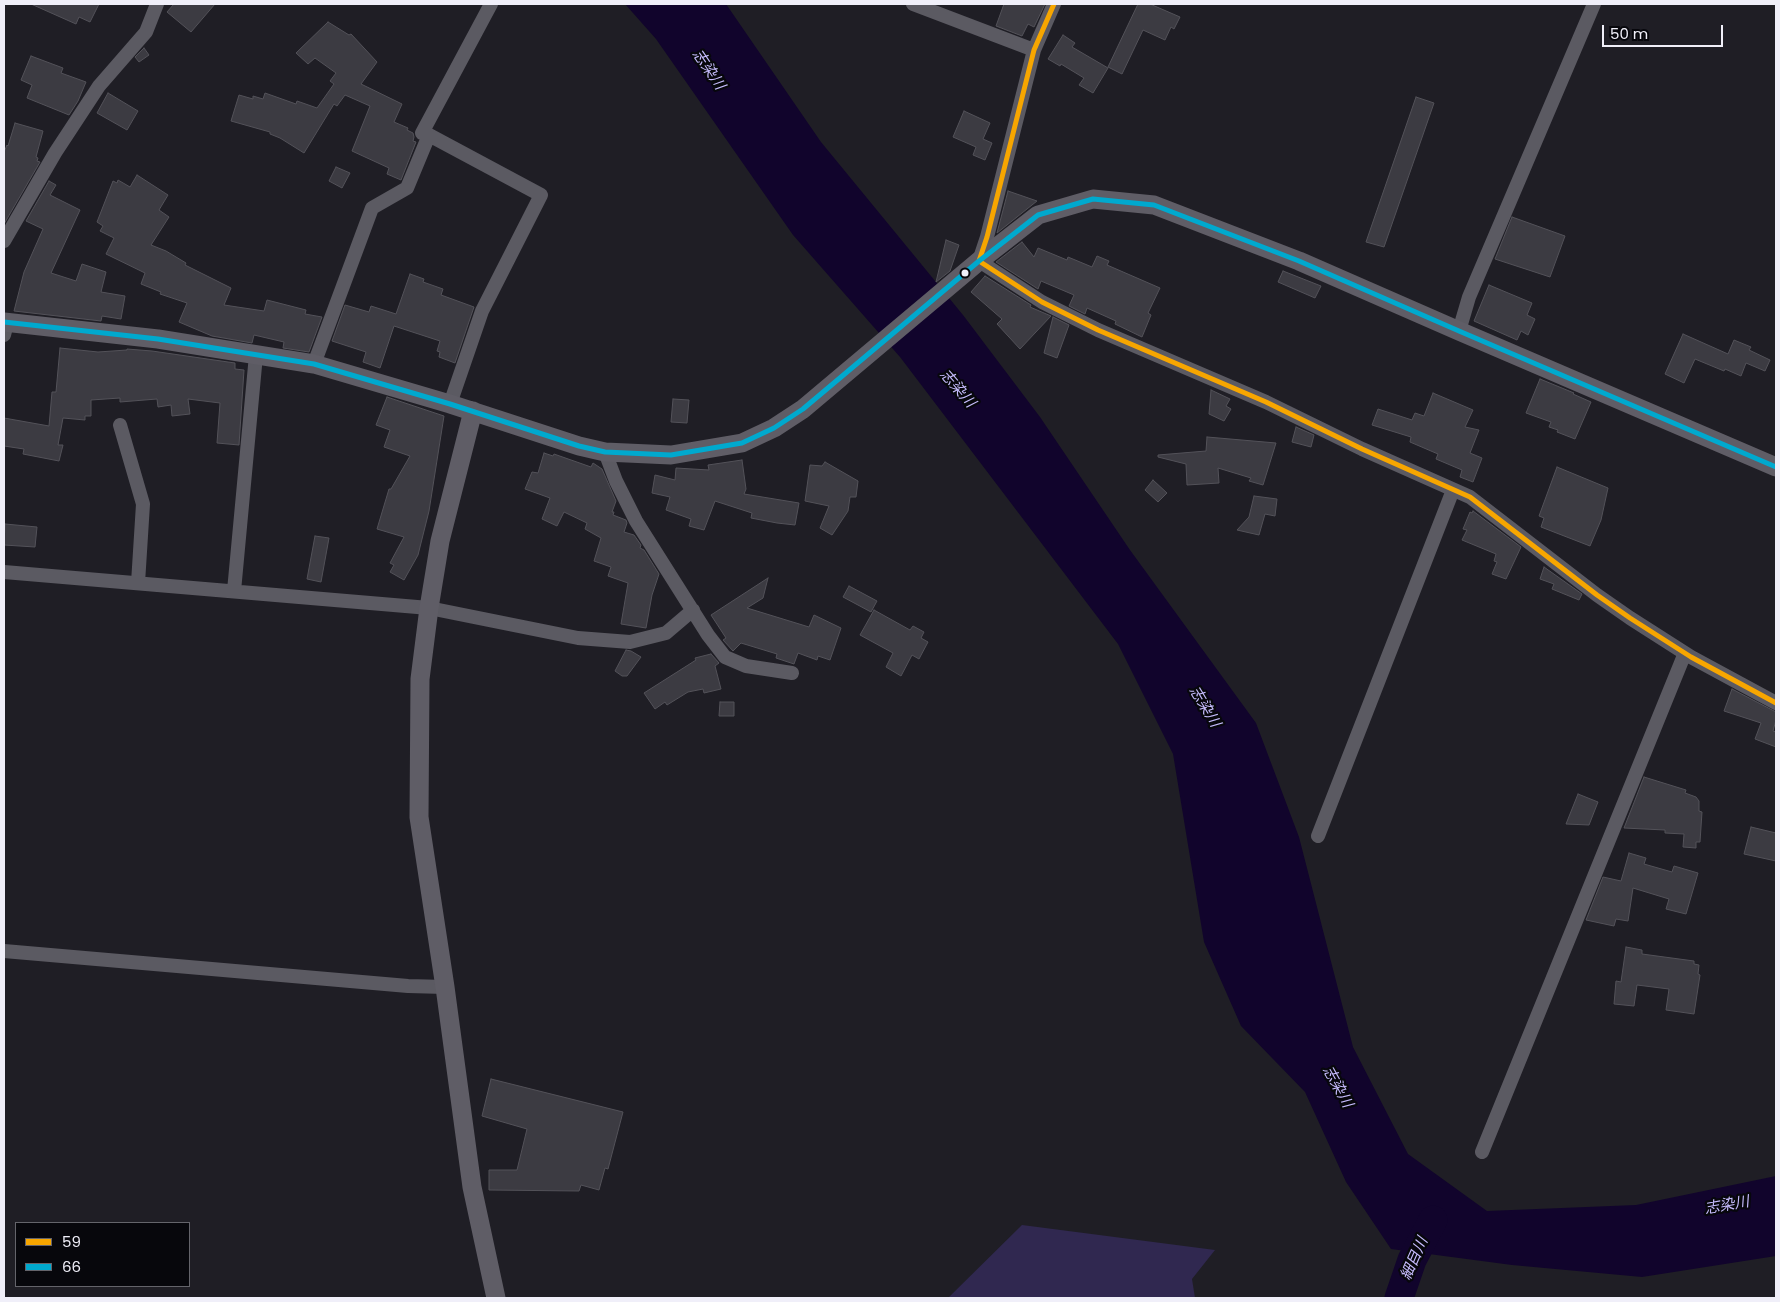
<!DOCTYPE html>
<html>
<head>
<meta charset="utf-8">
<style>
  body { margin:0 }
  #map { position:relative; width:1780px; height:1302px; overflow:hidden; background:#1f1e25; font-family:Poppins,sans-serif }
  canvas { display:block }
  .frame { position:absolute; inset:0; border:5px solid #f0eff9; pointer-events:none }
  .legend { position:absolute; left:15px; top:1222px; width:175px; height:65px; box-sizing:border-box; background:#07070c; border:1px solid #64646b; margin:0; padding:6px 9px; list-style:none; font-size:15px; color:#f0eff9 }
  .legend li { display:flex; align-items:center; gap:10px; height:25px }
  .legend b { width:25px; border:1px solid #64646b }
  .scale { position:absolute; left:1602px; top:25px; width:121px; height:22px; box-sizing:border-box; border:2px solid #f0eff9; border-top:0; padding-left:6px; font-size:15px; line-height:18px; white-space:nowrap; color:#f0eff9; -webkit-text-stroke:4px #07070c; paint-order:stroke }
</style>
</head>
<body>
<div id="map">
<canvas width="1780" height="1302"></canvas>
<div class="frame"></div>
<ul class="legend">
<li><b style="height:6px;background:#f7a600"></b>59</li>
<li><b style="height:6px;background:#00a9ce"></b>66</li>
</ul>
<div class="scale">50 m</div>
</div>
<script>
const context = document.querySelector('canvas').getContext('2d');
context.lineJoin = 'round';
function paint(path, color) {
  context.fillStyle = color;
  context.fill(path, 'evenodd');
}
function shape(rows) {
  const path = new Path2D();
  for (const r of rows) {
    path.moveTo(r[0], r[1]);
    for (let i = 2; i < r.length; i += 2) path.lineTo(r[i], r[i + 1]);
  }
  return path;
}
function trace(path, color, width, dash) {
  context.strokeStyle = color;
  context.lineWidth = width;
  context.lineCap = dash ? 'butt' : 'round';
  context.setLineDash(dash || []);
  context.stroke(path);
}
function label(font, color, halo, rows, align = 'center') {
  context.font = font + ' Poppins,"Noto Sans JP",sans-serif';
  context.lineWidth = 4.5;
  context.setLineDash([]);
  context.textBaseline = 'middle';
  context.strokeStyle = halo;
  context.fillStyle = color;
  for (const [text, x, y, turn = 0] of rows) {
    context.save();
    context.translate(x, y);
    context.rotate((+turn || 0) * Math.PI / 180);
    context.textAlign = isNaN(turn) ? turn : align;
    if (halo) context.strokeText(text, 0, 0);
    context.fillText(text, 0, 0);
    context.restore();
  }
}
paint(shape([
  [1022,1225,1215,1250,1192,1279,1195,1298,948,1298]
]), '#302850');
paint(shape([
  [625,4,726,4,821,142,963,315,1040,417,1130,550,1256,723,1299,837,1353,1047,1408,1154,1487,1211,1636,1205,1776,1176,1776,1256,1642,1277,1512,1265,1391,1249,1346,1182,1305,1092,1241,1026,1204,942,1173,754,1118,644,900,357,793,235,656,39]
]), '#11042c');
trace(shape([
  [1399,1298,1412,1260,1433,1220]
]), '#11042c', 29);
const building = shape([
  [31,4,99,4,90,22,79,17,76,24,31,4],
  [174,4,215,4,191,32,167,12,174,4],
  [1004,4,1045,4,1034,27,1028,24,1022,36,996,26,1004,4],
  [1138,4,1150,4,1180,17,1174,29,1171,27,1165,40,1143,30,1122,74,1108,67,1138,4],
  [328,22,349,35,351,34,377,62,361,84,402,104,394,122,408,128,407,130,413,133,414,137,413,141,416,142,401,180,387,174,389,168,352,151,370,106,345,95,337,106,334,104,304,153,280,138,270,134,270,132,231,121,239,95,253,99,253,96,263,99,265,93,296,104,297,101,317,108,334,84,330,81,336,73,315,58,308,64,296,53,328,22],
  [1063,35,1075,43,1072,47,1108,68,1093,93,1079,85,1084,78,1061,64,1060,66,1048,59,1063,35],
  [144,48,149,55,139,62,135,57,144,48],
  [31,56,63,68,61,73,86,82,78,101,69,115,27,98,32,85,21,80,31,56],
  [108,93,138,111,127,130,97,113,108,93],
  [1416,97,1434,103,1384,247,1366,242,1416,97],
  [964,111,990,123,983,139,992,143,985,160,973,155,976,147,953,137,964,111],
  [15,123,43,131,36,157,38,158,37,161,40,162,4,224,4,152,7,145,8,146,15,123],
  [336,167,350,173,342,188,329,181,336,167],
  [137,175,168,195,159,210,169,217,151,245,166,251,186,263,185,265,231,288,224,305,264,311,267,300,306,310,305,314,322,317,309,352,283,348,284,342,254,335,252,343,212,336,179,322,187,303,160,294,161,292,141,284,145,273,106,254,114,238,100,231,103,226,97,222,113,181,117,183,118,180,130,187,137,175],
  [49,181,56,185,50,195,80,210,51,273,76,281,82,264,106,272,101,292,125,296,121,319,102,316,101,321,14,311,24,272,43,229,26,221,49,181],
  [1008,191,1037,201,997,233,1008,191],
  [1512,217,1565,236,1550,277,1495,259,1512,217],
  [946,240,959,245,950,271,936,282,946,240],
  [1022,242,1034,257,1038,248,1067,260,1068,257,1092,267,1097,256,1109,261,1107,265,1160,288,1148,313,1151,315,1142,337,1115,324,1116,321,1087,308,1085,314,1069,306,1074,295,1041,281,1038,289,996,262,1022,242],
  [1283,271,1321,286,1315,298,1278,282,1283,271],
  [410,274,424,279,423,282,443,289,441,295,474,307,455,363,439,357,440,352,437,351,440,341,394,326,380,368,363,362,366,352,332,341,345,305,369,312,371,306,396,314,410,274],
  [985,276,1031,305,1030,307,1051,316,1020,349,997,324,1002,319,971,292,985,276],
  [1489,285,1532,303,1527,315,1535,319,1528,335,1521,331,1517,340,1474,321,1489,285],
  [1053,317,1069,325,1057,358,1044,353,1053,317],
  [1683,334,1728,354,1734,340,1751,347,1749,350,1770,360,1765,371,1746,363,1741,376,1725,369,1724,371,1695,359,1684,383,1665,374,1683,334],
  [60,348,98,352,127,350,127,349,152,351,235,363,235,369,244,370,239,445,217,443,220,403,188,399,190,414,172,416,171,405,158,407,157,399,120,402,120,398,91,400,91,416,85,416,85,420,63,418,58,445,63,445,59,461,23,454,24,449,4,446,4,418,49,426,52,392,56,392,60,348],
  [1540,379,1574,393,1573,394,1591,402,1575,439,1557,432,1558,430,1549,427,1551,422,1526,413,1540,379],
  [1211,390,1230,399,1226,406,1231,409,1224,421,1209,414,1211,390],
  [1433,393,1473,410,1465,427,1479,430,1470,453,1482,458,1473,482,1460,477,1462,470,1436,459,1438,454,1410,442,1411,437,1372,425,1378,409,1412,420,1415,413,1424,416,1433,393],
  [387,397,444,416,429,511,418,555,404,580,390,572,394,565,390,563,404,537,377,529,389,489,391,489,410,456,384,447,390,430,376,425,387,397],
  [673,399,689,400,687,423,671,422,673,399],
  [1296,427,1314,435,1311,447,1292,442,1296,427],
  [1207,437,1276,443,1263,485,1249,481,1251,478,1218,468,1219,483,1187,485,1186,464,1158,457,1158,455,1206,451,1207,437],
  [544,453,553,456,554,454,591,467,593,463,602,469,616,501,612,512,614,512,613,515,626,520,627,523,624,532,634,535,641,545,640,548,644,550,659,574,652,595,646,628,621,624,628,583,608,576,611,567,594,561,601,538,585,529,587,523,564,512,557,526,542,519,550,498,525,489,532,472,538,473,544,453],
  [742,460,746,489,744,494,799,503,795,525,777,523,751,518,752,513,715,501,704,530,689,526,691,519,666,510,670,497,652,493,655,475,675,480,676,468,709,470,708,465,742,460],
  [825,462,858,481,856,497,850,497,848,511,832,535,820,528,829,506,805,501,810,465,822,466,825,462],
  [1557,467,1608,488,1601,520,1590,546,1541,527,1544,518,1539,516,1557,467],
  [1153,480,1167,493,1158,502,1145,490,1153,480],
  [1254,496,1277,499,1275,516,1265,514,1259,535,1237,530,1249,517,1254,496],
  [1473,511,1521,547,1506,579,1492,574,1497,562,1494,561,1496,554,1462,540,1467,530,1463,529,1470,512,1472,513,1473,511],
  [5,524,37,527,35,547,4,545,5,524],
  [315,536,329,538,321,582,307,579,315,536],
  [1544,567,1582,594,1579,600,1552,589,1554,584,1540,579,1544,567],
  [768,578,763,598,747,608,809,627,814,615,841,628,830,660,818,656,817,660,798,653,794,664,776,658,777,654,741,643,733,651,723,640,726,638,711,615,768,578],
  [849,586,877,601,871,612,843,597,849,586],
  [874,610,910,630,913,626,924,632,921,638,928,642,919,659,912,655,901,676,886,667,893,653,860,635,874,610],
  [626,650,631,651,641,657,627,676,622,676,615,671,626,650],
  [711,654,719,663,715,666,721,689,704,693,703,689,688,692,667,705,665,702,655,709,644,693,696,660,695,658,711,654],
  [1732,689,1776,712,1776,720,1773,731,1776,732,1776,747,1755,739,1761,723,1724,711,1732,689],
  [720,702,734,702,734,716,719,716,720,702],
  [1644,777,1686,790,1685,793,1696,797,1699,801,1699,811,1702,812,1700,842,1696,842,1696,848,1683,847,1684,834,1665,833,1665,830,1624,828,1644,777],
  [1578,794,1598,802,1589,825,1566,824,1578,794],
  [1751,827,1776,833,1776,861,1744,854,1751,827],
  [1629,853,1646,858,1644,864,1672,872,1674,866,1698,873,1686,914,1666,909,1669,899,1633,888,1628,921,1616,919,1614,926,1586,920,1603,877,1621,881,1629,853],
  [1626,947,1642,950,1642,954,1694,961,1694,964,1699,965,1698,974,1700,975,1694,1014,1666,1010,1669,989,1637,985,1634,1006,1614,1004,1616,981,1621,982,1626,947],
  [491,1079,623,1112,608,1169,605,1168,599,1190,581,1185,579,1191,489,1190,489,1170,517,1170,527,1129,482,1116,491,1079]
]);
paint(building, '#3c3b42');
trace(building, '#535259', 1);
trace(shape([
  [913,4,1034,50],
  [1054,4,1034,50,987,237,979,261,1042,302,1098,330,1266,402,1362,449,1470,497,1597,595,1630,618,1691,657,1776,703],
  [4,241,55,153,99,86,146,32,157,4],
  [1459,331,1469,297,1594,4],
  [4,335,7,323],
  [314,364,372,208,407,188,429,135],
  [450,404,482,311,541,195,429,135,422,133,491,4],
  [120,425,143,504,138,583],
  [605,452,616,481,636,521,708,635,725,657,746,666,792,673],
  [4,572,429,608,578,638,630,642,666,633,693,610],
  [234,591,256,355],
  [1318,836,1453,490],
  [4,951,408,986,445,987],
  [1482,1152,1685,653]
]), '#5b5a62', 14);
trace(shape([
  [4,322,158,339,314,364,450,404,579,446,605,452,671,455,742,443,774,428,803,409,979,261,1038,215,1093,199,1154,205,1299,261,1459,331,1776,467],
  [473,411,440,541,429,608,420,679,419,817,445,987,472,1187,496,1298]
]), '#5f5d66', 19);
trace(shape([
  [1054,4,1034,50,987,237,979,261,1042,302,1098,330,1266,402,1362,449,1470,497,1597,595,1630,618,1691,657,1776,703]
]), '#f7a600', 5);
trace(shape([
  [4,322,158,339,314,364,450,404,579,446,605,452,671,455,742,443,774,428,803,409,979,261,1038,215,1093,199,1154,205,1299,261,1459,331,1776,467]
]), '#00a9ce', 5);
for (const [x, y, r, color] of [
  [965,273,4.5,"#f0eff9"]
]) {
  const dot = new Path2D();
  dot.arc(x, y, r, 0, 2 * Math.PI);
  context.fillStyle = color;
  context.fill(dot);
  trace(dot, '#07070c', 2);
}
label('italic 15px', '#c6bcfd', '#07070c', [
  ["志染川",708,70,56],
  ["志染川",957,389,49],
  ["志染川",1204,707,59],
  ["志染川",1337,1087,61],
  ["志染川",1727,1206,-10],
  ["細目川",1415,1259,-66]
]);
</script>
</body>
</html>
